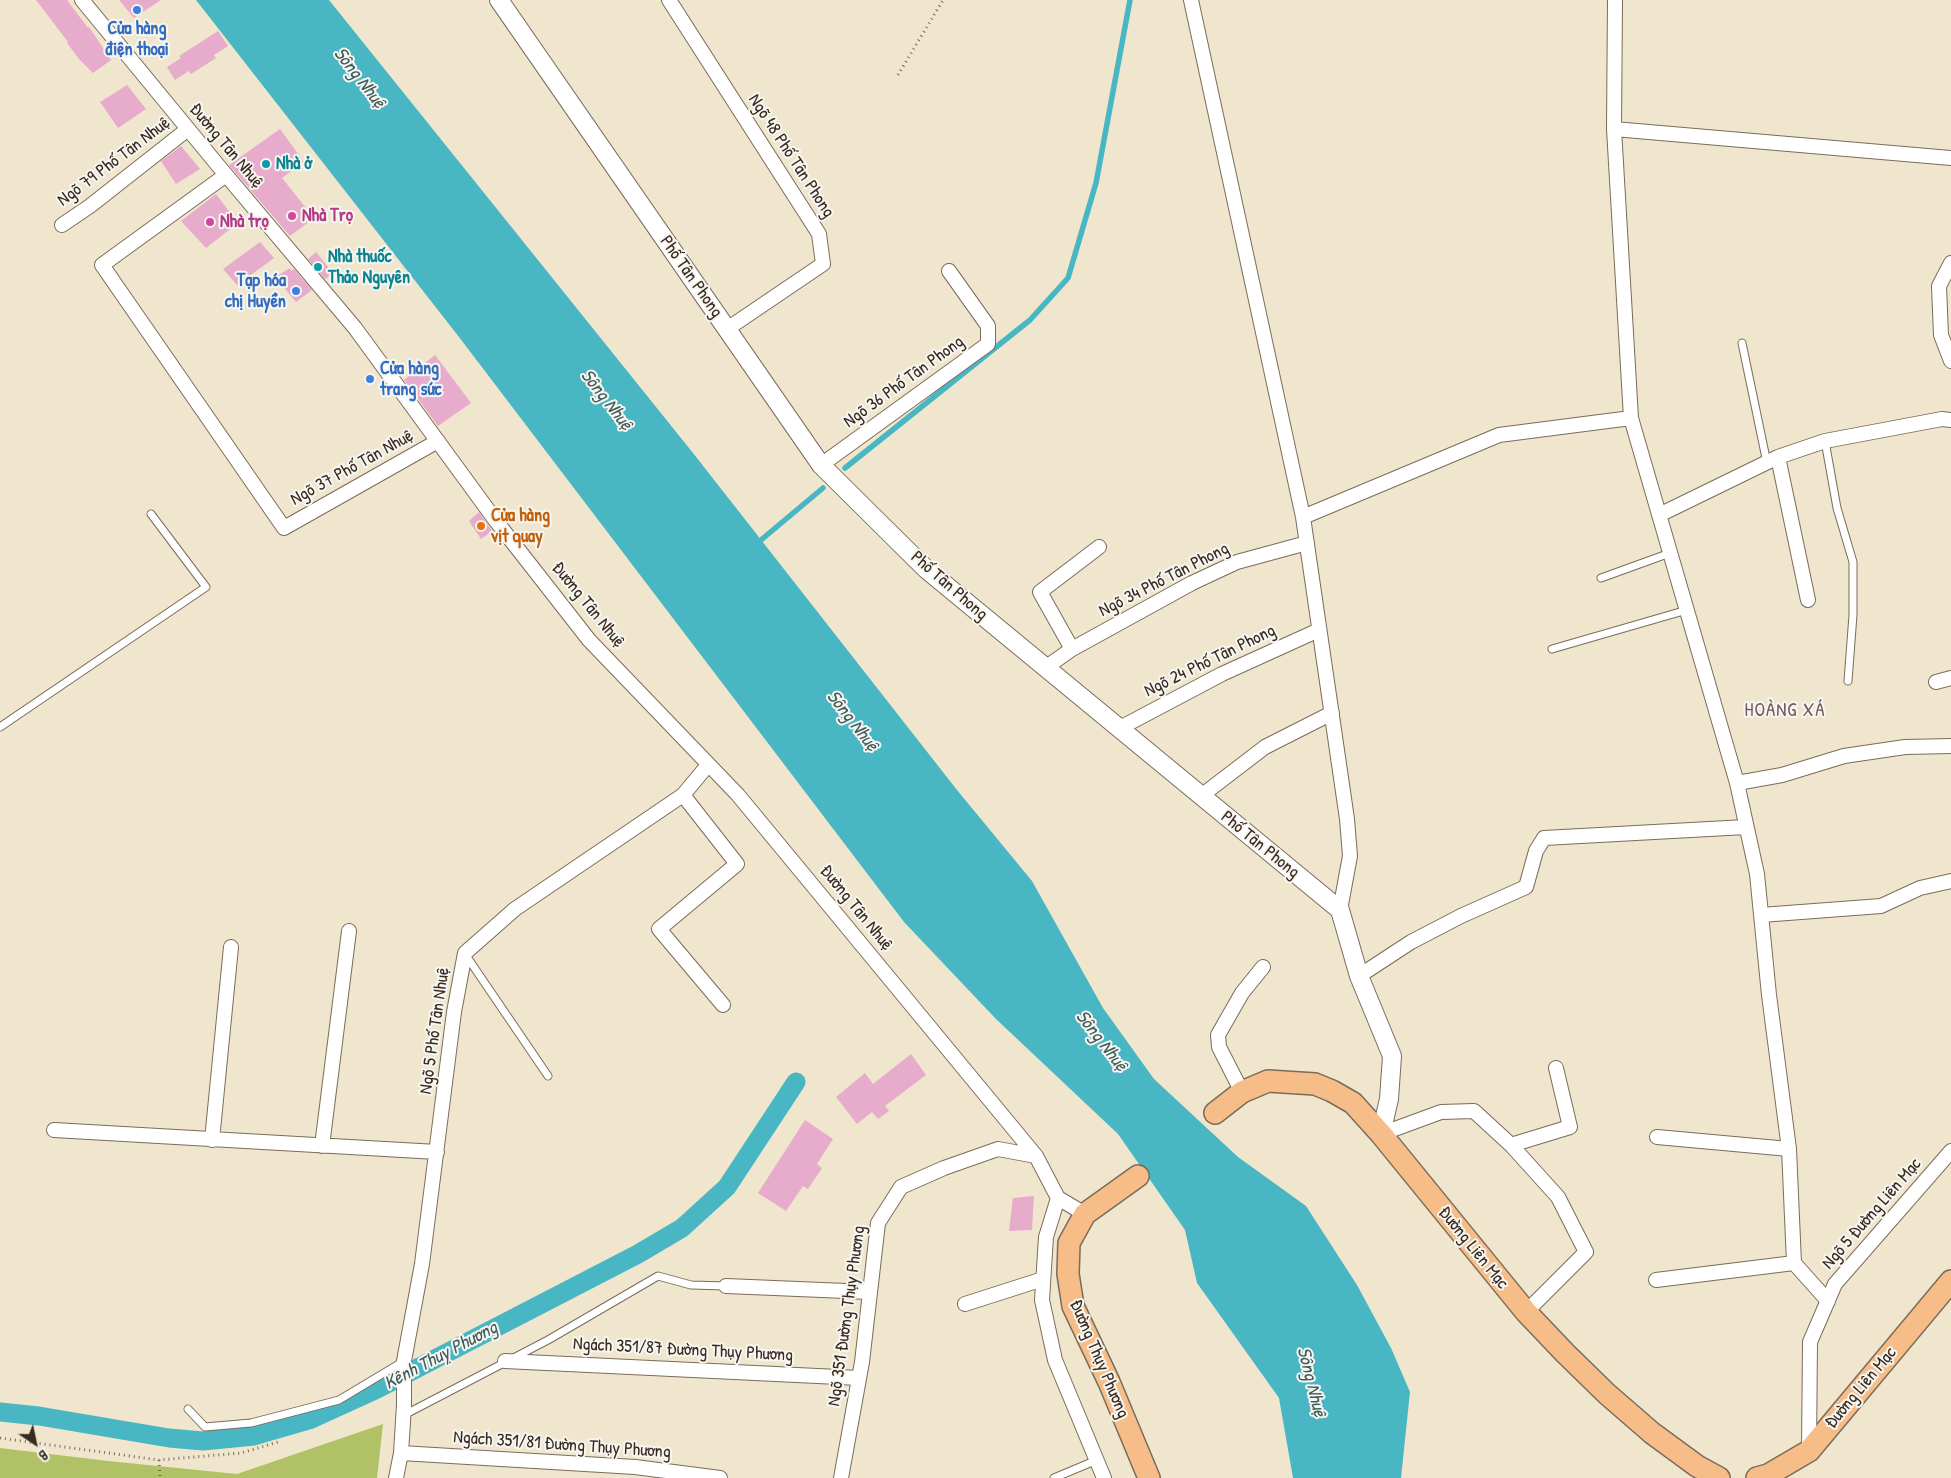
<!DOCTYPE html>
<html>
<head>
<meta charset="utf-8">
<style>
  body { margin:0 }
  #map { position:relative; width:1951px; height:1478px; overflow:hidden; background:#efe6cd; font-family:"Patrick Hand",sans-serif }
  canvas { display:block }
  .north { position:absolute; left:10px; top:1418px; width:50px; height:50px; -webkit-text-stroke:4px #f6f6f2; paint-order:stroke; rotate:146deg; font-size:14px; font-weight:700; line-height:20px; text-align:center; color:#3b2a1e }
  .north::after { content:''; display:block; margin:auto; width:18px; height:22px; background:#3b2a1e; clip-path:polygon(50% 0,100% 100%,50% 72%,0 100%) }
</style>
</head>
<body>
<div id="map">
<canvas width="1951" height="1478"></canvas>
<div class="north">B</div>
</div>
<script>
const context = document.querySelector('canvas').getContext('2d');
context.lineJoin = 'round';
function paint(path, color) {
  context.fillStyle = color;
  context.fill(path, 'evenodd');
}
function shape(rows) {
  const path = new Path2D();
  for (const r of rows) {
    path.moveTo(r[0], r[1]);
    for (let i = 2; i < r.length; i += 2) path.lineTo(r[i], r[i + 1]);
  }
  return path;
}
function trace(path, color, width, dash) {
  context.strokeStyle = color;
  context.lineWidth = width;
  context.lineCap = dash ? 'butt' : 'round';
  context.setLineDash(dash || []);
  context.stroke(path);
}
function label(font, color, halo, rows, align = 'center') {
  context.font = font + ' "Patrick Hand",sans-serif';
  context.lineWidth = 4;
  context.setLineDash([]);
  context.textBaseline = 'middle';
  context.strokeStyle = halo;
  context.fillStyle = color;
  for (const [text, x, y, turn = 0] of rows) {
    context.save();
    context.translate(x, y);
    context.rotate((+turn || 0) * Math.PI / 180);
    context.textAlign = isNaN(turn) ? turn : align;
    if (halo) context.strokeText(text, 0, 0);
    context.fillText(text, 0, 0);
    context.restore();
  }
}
paint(shape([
  [383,1424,377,1478,0,1478,0,1448,108,1461,237,1474]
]), '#b0c265');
paint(shape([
  [196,0,329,0,693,453,957,790,1032,881,1103,1008,1154,1079,1238,1157,1306,1206,1357,1285,1391,1348,1410,1392,1401,1478,1293,1478,1279,1398,1197,1283,1185,1230,1118,1134,996,1019,904,922,459,337]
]), '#49b6c4');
trace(shape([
  [845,468,1030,320,1068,278,1096,183,1130,0],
  [761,540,823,488]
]), '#49b6c4', 5.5);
trace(shape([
  [0,1412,39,1416,169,1438,203,1441,254,1436,309,1420,377,1389,638,1254,682,1228,727,1187,796,1082]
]), '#49b6c4', 19);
paint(shape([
  [36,0,67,0,88,28,89,27,111,60,93,73,79,59,67,43,68,42],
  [119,0,161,0,134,18],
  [218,31,228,46,214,55,216,58,191,74,189,71,175,80,167,67,181,58,179,56],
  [127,85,146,109,118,128,100,102],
  [280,129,304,162,282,178,314,218,290,236,229,165],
  [181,146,200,169,176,184,161,161],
  [216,194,238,223,206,248,181,221],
  [260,242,274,258,237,285,223,269],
  [316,252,332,272,331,275,325,279,308,259],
  [290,268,291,271,294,269,312,290,296,302,275,277],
  [435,355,471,403,438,426,404,380],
  [479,512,492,531,481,539,469,521],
  [911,1054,926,1075,885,1106,889,1111,878,1119,872,1112,857,1124,836,1097,865,1073,873,1084],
  [805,1120,833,1139,817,1164,822,1168,808,1189,803,1186,786,1211,758,1193],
  [1034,1196,1032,1230,1009,1231,1013,1198]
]), '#e7abcc');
const service = shape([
  [1742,343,1767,463],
  [1825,441,1837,508,1853,562,1853,615,1848,681],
  [1601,578,1670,553],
  [1552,649,1687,610],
  [0,727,206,587,151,514],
  [465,954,548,1076],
  [188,1409,205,1427,251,1423,339,1400,404,1361],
  [404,1415,548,1340,658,1276,691,1285,726,1286],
  [1054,1478,1097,1460]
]);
const minor = shape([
  [82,0,216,163,355,328,496,521,589,640,738,795,1036,1156,1058,1198,1085,1214],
  [669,0,819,234,823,264,727,329],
  [1191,0,1303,517,1347,819,1350,856,1340,910],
  [1615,0,1614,129,1631,418,1737,783,1757,874,1769,995,1789,1149,1794,1263,1828,1301],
  [1614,129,1951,158],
  [226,175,102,265,284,528,438,441],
  [62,225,90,206,188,129],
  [1951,263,1939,286,1941,335,1951,361],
  [1778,457,1808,600],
  [821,465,988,344,988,326,949,271],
  [1659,515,1778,457,1825,441,1942,419,1951,420],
  [1303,517,1499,435,1631,418],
  [1072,649,1040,592,1099,547],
  [1045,668,1072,649,1192,583,1237,562,1307,543],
  [1936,682,1951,678],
  [1118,729,1222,674,1319,630],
  [1737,783,1782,775,1844,756,1905,747,1951,746],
  [683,795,737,864,659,929,723,1005],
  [1201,796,1265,747,1332,713],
  [1761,915,1881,906,1920,888,1951,881],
  [1359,976,1411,942,1461,916,1526,887,1536,851,1544,838,1746,827],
  [1242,1092,1219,1047,1218,1035,1242,993,1263,967],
  [54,1130,437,1152],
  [1381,1134,1441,1112,1474,1111,1511,1145,1558,1197,1586,1252,1526,1312],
  [1657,1137,1789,1149],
  [212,1140,231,947],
  [1511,1145,1570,1127,1556,1068],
  [322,1146,349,931],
  [1058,1198,1046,1237,1042,1300,1055,1360,1104,1478],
  [1656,1280,1794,1263],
  [726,1286,870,1292],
  [965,1304,1043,1279],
  [505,1361,859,1378],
  [1809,1451,1810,1342,1835,1284,1951,1151],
  [401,1453,635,1467,720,1478],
  [396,1478,401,1453,404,1405,404,1361,422,1264,454,1012,465,953,515,909,683,795,708,765],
  [841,1478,862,1362,878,1223,901,1187,944,1168,998,1149,1036,1156]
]);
const tertiary = shape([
  [499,0,821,465,926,569,1340,910,1359,976,1392,1056,1389,1099,1381,1134]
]);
const primary = shape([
  [1215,1113,1242,1092,1268,1081,1315,1084,1332,1091,1353,1103,1381,1134,1526,1312,1565,1353,1607,1394,1652,1433,1697,1466,1719,1478],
  [1138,1176,1085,1214,1069,1243,1068,1274,1073,1306,1109,1382,1149,1478],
  [1757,1478,1768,1475,1809,1451,1951,1281]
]);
trace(service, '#7a6c5b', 9);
trace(minor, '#7a6c5b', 16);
trace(tertiary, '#7a6c5b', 20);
trace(primary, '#7a6c5b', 24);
trace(shape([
  [898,75,943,0],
  [0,1438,159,1460,241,1453,278,1442],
  [159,1460,160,1478]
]), '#7a6c5b', 3, [1, 4]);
trace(service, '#fff', 7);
trace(minor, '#fff', 14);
trace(tertiary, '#fff', 18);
trace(primary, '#f7bd88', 21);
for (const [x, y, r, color] of [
  [137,10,5,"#3f7fe0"],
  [266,164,5,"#0f9aa8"],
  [292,216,5,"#d1479c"],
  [210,222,5,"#d1479c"],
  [318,267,5,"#0f9aa8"],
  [296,291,5,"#3f7fe0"],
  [370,379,5,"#3f7fe0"],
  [481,526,5,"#e8710a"]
]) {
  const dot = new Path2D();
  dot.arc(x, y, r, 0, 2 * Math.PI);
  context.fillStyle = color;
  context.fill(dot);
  trace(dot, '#f6f6f2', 2);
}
label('bold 18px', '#366cbe', '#f6f6f2', [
  ["Cửa hàng",137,29],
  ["điện thoại",137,50],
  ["Tạp hóa",286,281,"right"],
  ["chị Huyền",286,302,"right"],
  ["Cửa hàng",380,369,"left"],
  ["trang sức",380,390,"left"]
]);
label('18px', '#3b2a1e', '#f6f6f2', [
  ["Đường Tân Nhuệ",226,146,50],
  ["Ngõ 48 Phố Tân Phong",791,156,57],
  ["Ngõ 79 Phố Tân Nhuệ",114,162,-37],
  ["Phố Tân Phong",691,277,55],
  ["Ngõ 36 Phố Tân Phong",904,382,-36],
  ["Ngõ 37 Phố Tân Nhuệ",352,468,-29],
  ["Ngõ 34 Phố Tân Phong",1164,580,-27],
  ["Phố Tân Phong",949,586,41],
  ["Đường Tân Nhuệ",588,605,51],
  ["Ngõ 24 Phố Tân Phong",1210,661,-26],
  ["Phố Tân Phong",1260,845,39],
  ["Đường Tân Nhuệ",856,908,51],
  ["Ngõ 5 Phố Tân Nhuệ",435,1031,-82],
  ["Ngõ 5 Đường Liên Mạc",1872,1214,-49],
  ["Đường Liên Mạc",1473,1248,51],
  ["Ngõ 351 Đường Thụy Phương",847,1316,-82],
  ["Ngách 351/87 Đường Thụy Phương",683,1350,3],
  ["Đường Thụy Phương",1099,1359,67],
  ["Đường Liên Mạc",1861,1388,-50],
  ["Ngách 351/81 Đường Thụy Phương",562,1445,4]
]);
label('bold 18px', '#0d838f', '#f6f6f2', [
  ["Nhà ở",276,164],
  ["Nhà thuốc",328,257],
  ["Thảo Nguyên",328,278]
], 'left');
label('bold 18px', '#b23c85', '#f6f6f2', [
  ["Nhà Trọ",302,216],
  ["Nhà trọ",220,222]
], 'left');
label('bold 18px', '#c56008', '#f6f6f2', [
  ["Cửa hàng",491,516],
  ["vịt quay",491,537]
], 'left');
label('italic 19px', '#405b58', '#f6f6f2', [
  ["Sông Nhuệ",359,78,52],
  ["Sông Nhuệ",606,400,52],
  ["Sông Nhuệ",852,721,52],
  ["Sông Nhuệ",1101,1041,52],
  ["Kênh Thuỵ Phương",441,1356,-28],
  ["Sông Nhuệ",1311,1382,76]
]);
context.letterSpacing = '1px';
label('19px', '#77575b', '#f6f6f2', [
  ["HOÀNG XÁ",1785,711]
]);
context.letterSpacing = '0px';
</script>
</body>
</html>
